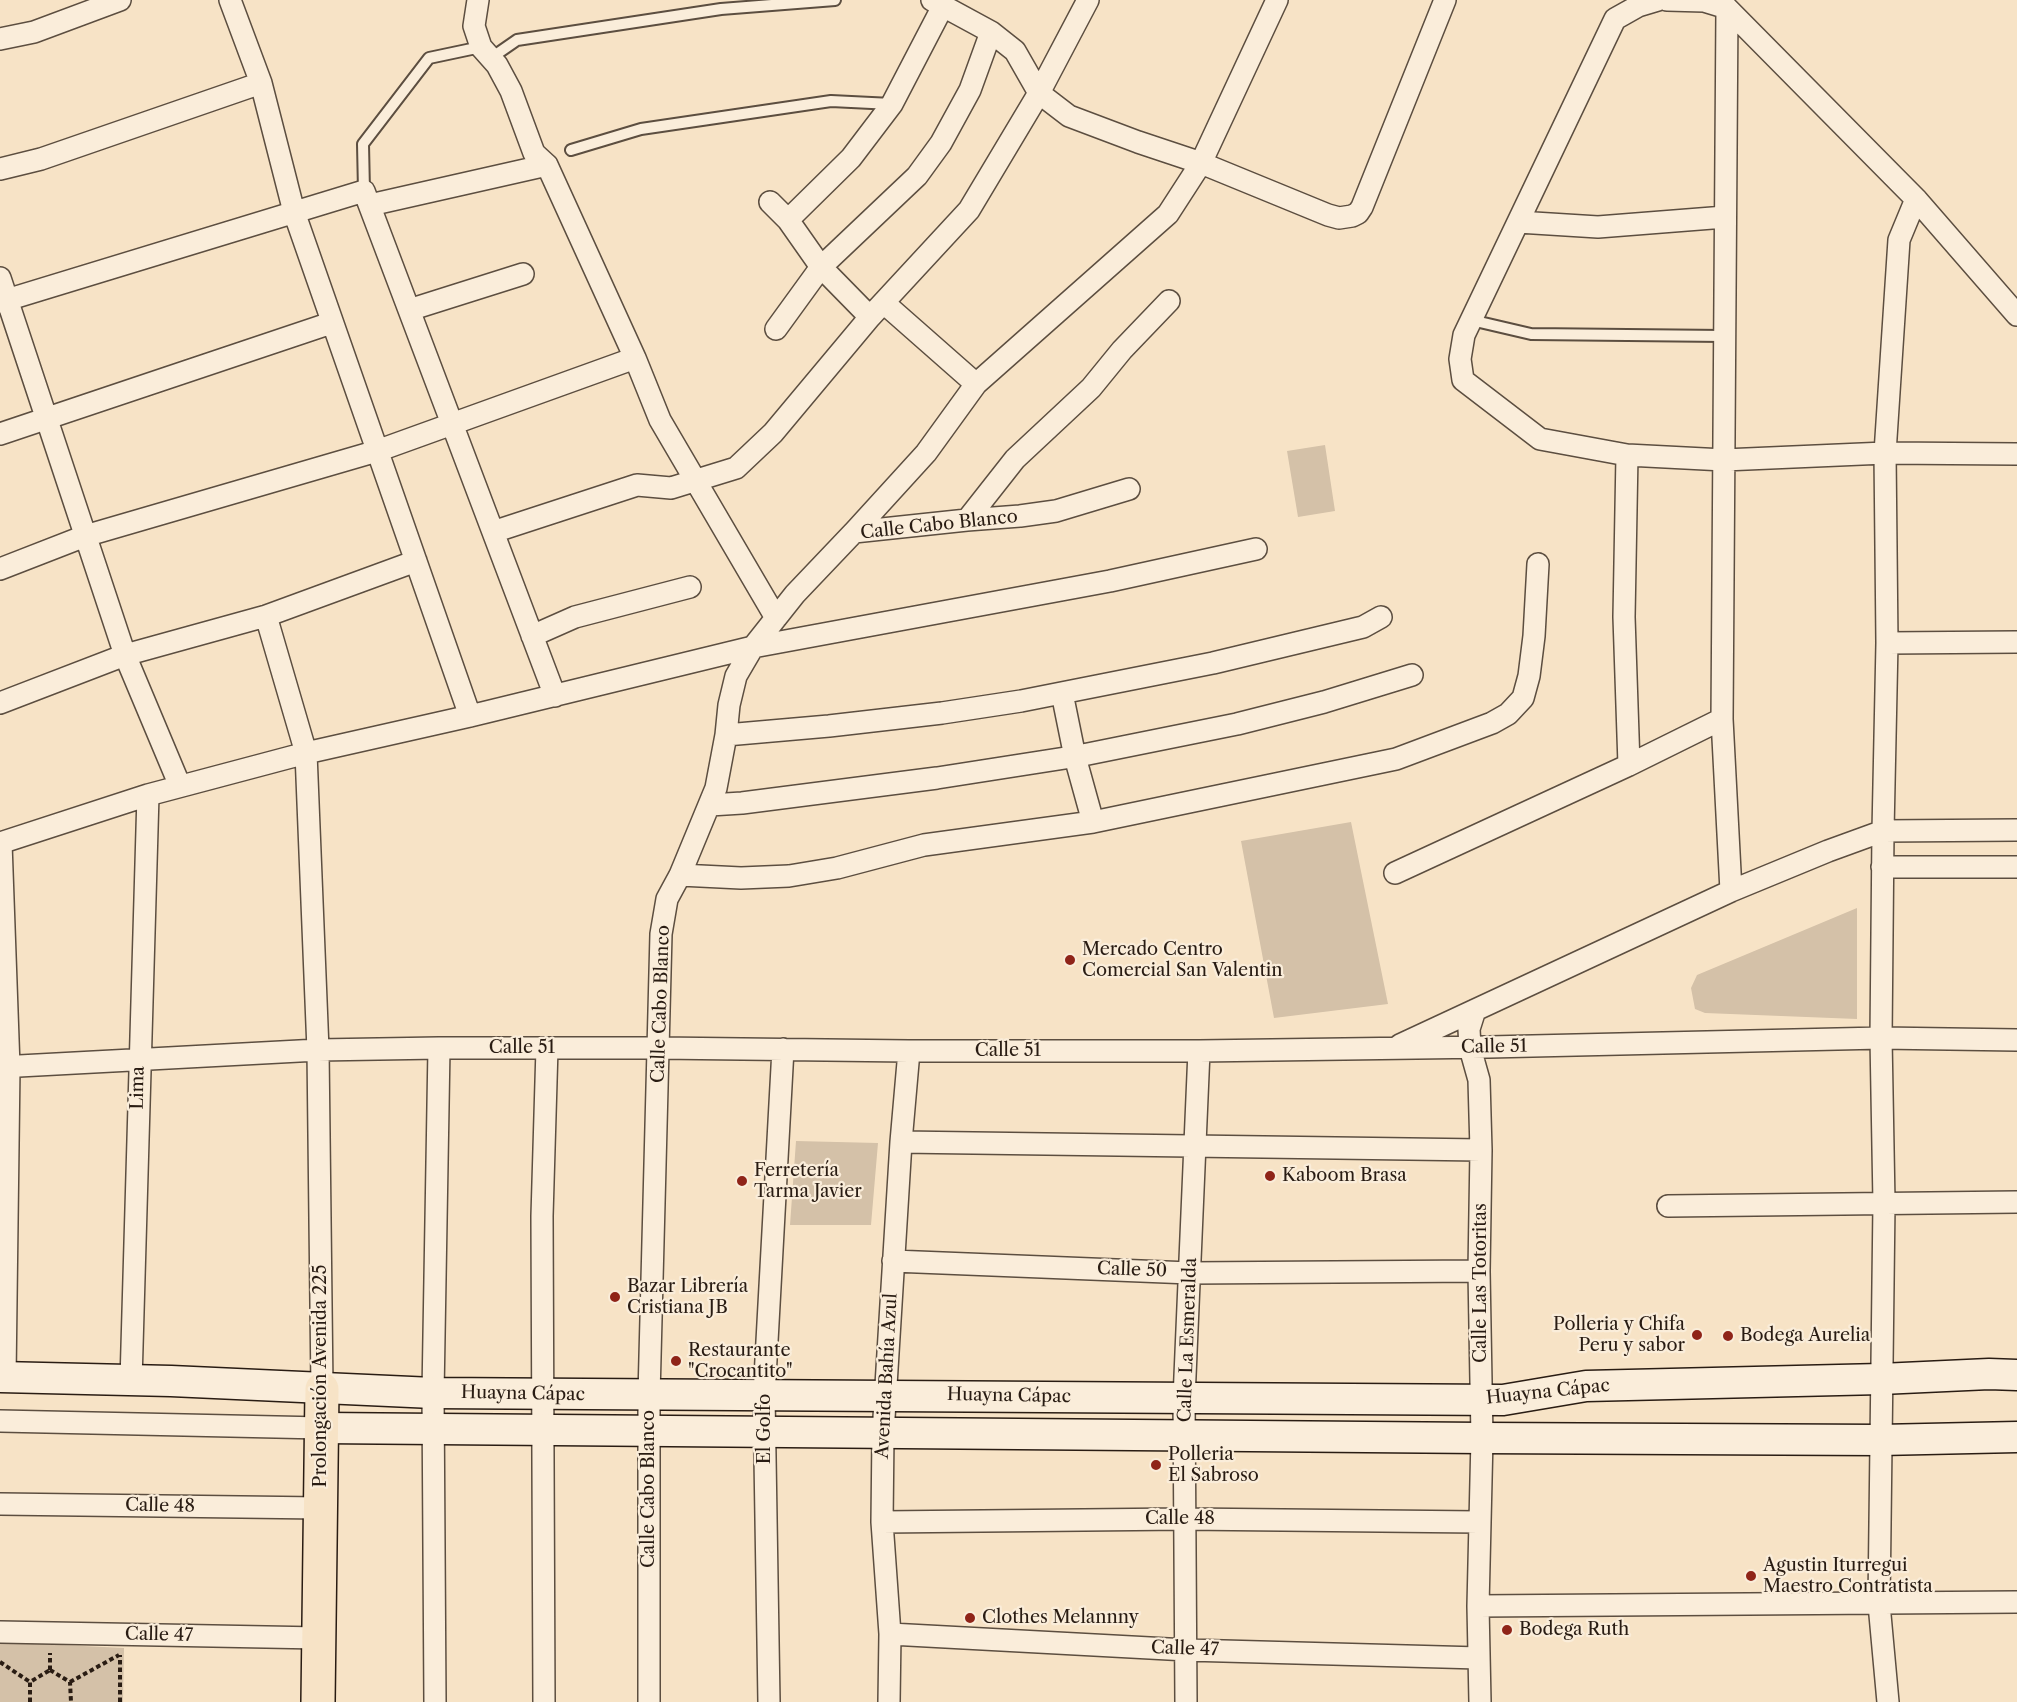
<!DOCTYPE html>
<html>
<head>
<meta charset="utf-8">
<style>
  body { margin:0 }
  canvas { display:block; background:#f7e3c6 }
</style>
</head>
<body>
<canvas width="2017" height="1702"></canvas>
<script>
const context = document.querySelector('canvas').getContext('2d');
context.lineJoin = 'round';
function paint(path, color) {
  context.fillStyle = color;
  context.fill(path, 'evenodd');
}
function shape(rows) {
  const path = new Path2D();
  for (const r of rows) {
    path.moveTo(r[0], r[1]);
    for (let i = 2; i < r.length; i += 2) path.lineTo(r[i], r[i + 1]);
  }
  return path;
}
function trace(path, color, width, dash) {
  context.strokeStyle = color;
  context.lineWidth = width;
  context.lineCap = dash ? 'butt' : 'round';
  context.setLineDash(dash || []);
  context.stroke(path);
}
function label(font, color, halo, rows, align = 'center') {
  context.font = font + ' "Libre Caslon Text",serif';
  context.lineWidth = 4.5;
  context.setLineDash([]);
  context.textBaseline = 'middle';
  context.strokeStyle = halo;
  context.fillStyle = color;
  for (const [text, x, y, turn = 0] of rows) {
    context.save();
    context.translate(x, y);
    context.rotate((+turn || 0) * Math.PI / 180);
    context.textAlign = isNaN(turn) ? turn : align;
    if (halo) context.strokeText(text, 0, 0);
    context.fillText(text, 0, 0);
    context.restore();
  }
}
paint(shape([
  [1325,445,1335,511,1298,517,1287,451],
  [1351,822,1388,1004,1274,1018,1241,841],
  [1857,908,1857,1019,1705,1013,1695,1009,1691,988,1697,975],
  [796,1141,878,1143,871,1225,790,1225],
  [0,1642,124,1648,123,1702,0,1702]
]), '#d4c1a8');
const lane = shape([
  [491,58,517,40,721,9,835,0],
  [571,150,641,129,831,101,892,104],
  [364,191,363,144,429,58,481,47],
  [1471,320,1531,334,1724,336]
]);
const street = shape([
  [230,0,261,83,294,212,470,716],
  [478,0,474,26,481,47,497,65,511,91,534,153,547,165,635,358,660,420,776,618],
  [932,0,991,32,1015,51,1039,93,1069,116,1138,142,1201,163,1328,215,1339,218,1352,216,1358,213,1362,207,1445,0],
  [1658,0,1638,6,1615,19,1464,335,1460,359,1463,380,1540,439,1627,455,1724,460,1885,453,2017,454],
  [1667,0,1704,1,1727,8,1722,719,1731,891],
  [1723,4,1916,199,2017,315],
  [0,39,34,32,120,0],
  [0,169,41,159,261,83],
  [770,202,788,220,821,267,870,317],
  [370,205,547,165],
  [788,220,851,158,892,104,943,6],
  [1518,222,1598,227,1725,217],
  [0,278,125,655,180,786],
  [0,302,364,191,555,696],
  [884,303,976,384],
  [409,310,523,274],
  [776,329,821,267,917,176,941,143,970,90,991,32],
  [0,434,331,323],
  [1627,455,1624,617,1629,765],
  [967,520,1015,459,1091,388,1122,350,1169,301],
  [493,532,637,485,671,488,736,468,773,433,870,317,969,210,1039,93,1088,0],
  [854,532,926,453,976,384,1168,214,1201,163,1277,0],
  [0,569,85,536,377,451,635,358],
  [266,616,306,753,318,1050,322,1389],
  [532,636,575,617,690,587],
  [1887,643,2017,642],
  [1062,693,1075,757,1093,822],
  [0,703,125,655,266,616,416,561],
  [726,735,829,726,942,713,1021,701,1213,663,1363,627,1381,617],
  [710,805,742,803,937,778,1078,756,1237,724,1324,702,1412,675],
  [0,843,148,795,306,753,470,716,753,647,1110,581,1256,549],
  [1,843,9,1067,5,1377],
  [1882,867,2017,867],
  [1395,873,1629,765,1722,719],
  [680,875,741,878,789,876,837,868,924,845,1093,822,1396,759,1492,723,1508,714,1523,698,1529,676,1534,636,1538,564],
  [1475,1010,1469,1029,1470,1048,1479,1080,1481,1150,1479,1271,1482,1438,1478,1606,1480,1702],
  [1400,1045,1731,891,1828,851,1883,831,2017,830],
  [0,1067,318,1050,439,1048,659,1048,909,1051,1199,1051,1489,1047,1881,1038,2017,1040],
  [901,1142,1481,1150],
  [1668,1206,2017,1202],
  [893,1261,1190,1273,1479,1271],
  [131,1381,148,795],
  [0,1421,322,1428],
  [0,1504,321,1508],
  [882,1522,1184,1519,1479,1522],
  [1478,1606,2017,1602],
  [0,1632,319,1638],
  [890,1634,1187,1650,1479,1658],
  [435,1702,433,1393,439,1048],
  [544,1702,542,1216,547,1048],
  [649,1702,649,1395,661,934,667,899,680,875,716,788,726,735,729,705,736,676,753,647,795,594,854,532,967,520,1020,516,1056,511,1129,489],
  [769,1702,764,1396,783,1049],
  [889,1702,890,1634,882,1522,883,1434,901,1142,909,1051],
  [1186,1702,1184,1399,1199,1051],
  [1888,1702,1879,1604,1884,1203,1881,1038,1883,831,1887,643,1885,453,1899,240,1916,199]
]);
const secondary = shape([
  [0,1377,171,1381,433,1393,1503,1400,1586,1386,1881,1379,1989,1374,2017,1375],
  [322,1428,1482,1438,1880,1440,2017,1437]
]);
const primary = shape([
  [318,1702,322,1389]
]);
trace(lane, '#5c4e40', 14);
trace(street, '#5c4e40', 24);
trace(secondary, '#291c13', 33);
trace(primary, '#291c13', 36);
trace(shape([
  [0,1662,30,1682],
  [50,1670,70,1682,71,1702],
  [50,1670,50,1653],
  [70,1682,119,1655],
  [30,1702,30,1682,50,1670],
  [120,1702,120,1655]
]), '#291c13', 4, [4.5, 3]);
trace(lane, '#faedda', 10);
trace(street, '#faedda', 21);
trace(secondary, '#faedda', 30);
trace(primary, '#f7e3c6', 33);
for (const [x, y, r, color] of [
  [1070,960,6,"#8f2418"],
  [1270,1176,6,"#8f2418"],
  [742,1181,6,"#8f2418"],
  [615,1297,6,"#8f2418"],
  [1697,1335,6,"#8f2418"],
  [1728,1336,6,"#8f2418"],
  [676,1361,6,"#8f2418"],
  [1156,1465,6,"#8f2418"],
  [1751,1576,6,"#8f2418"],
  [970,1618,6,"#8f2418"],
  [1507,1630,6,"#8f2418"]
]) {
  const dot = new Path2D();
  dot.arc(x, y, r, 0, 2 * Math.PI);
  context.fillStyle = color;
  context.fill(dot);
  trace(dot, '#faedda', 2);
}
label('18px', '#291c13', '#faedda', [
  ["Calle Cabo Blanco",939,525,-6],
  ["Calle Cabo Blanco",661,1004,-88],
  ["Calle 51",1494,1047,-1],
  ["Calle 51",522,1048],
  ["Calle 51",1008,1051],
  ["Lima",138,1088,-89],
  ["Calle 50",1132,1270,2],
  ["Calle Las Totoritas",1481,1283,-90],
  ["Calle La Esmeralda",1188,1340,-88],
  ["Prolongación Avenida 225",321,1376,-90],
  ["Avenida Bahía Azul",887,1376,-87],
  ["Huayna Cápac",1548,1392,-6],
  ["Huayna Cápac",523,1394,1],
  ["Huayna Cápac",1009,1396,1],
  ["El Golfo",765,1429,-90],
  ["Calle Cabo Blanco",649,1489,-90],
  ["Calle 48",160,1506,1],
  ["Calle 48",1180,1519],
  ["Calle 47",159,1635,1],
  ["Calle 47",1185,1649,2]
]);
label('18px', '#291c13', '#faedda', [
  ["Mercado Centro",1082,950],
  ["Comercial San Valentin",1082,971],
  ["Ferretería",754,1171],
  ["Tarma Javier",754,1192],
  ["Kaboom Brasa",1282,1176],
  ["Bazar Librería",627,1287],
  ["Cristiana JB",627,1308],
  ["Polleria y Chifa",1685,1325,"right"],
  ["Peru y sabor",1685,1346,"right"],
  ["Bodega Aurelia",1740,1336],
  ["Restaurante",688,1351],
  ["\"Crocantito\"",688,1372],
  ["Polleria",1168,1455],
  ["El Sabroso",1168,1476],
  ["Agustin Iturregui",1763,1566],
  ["Maestro Contratista",1763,1587],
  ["Clothes Melannny",982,1618],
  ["Bodega Ruth",1519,1630]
], 'left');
</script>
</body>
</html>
